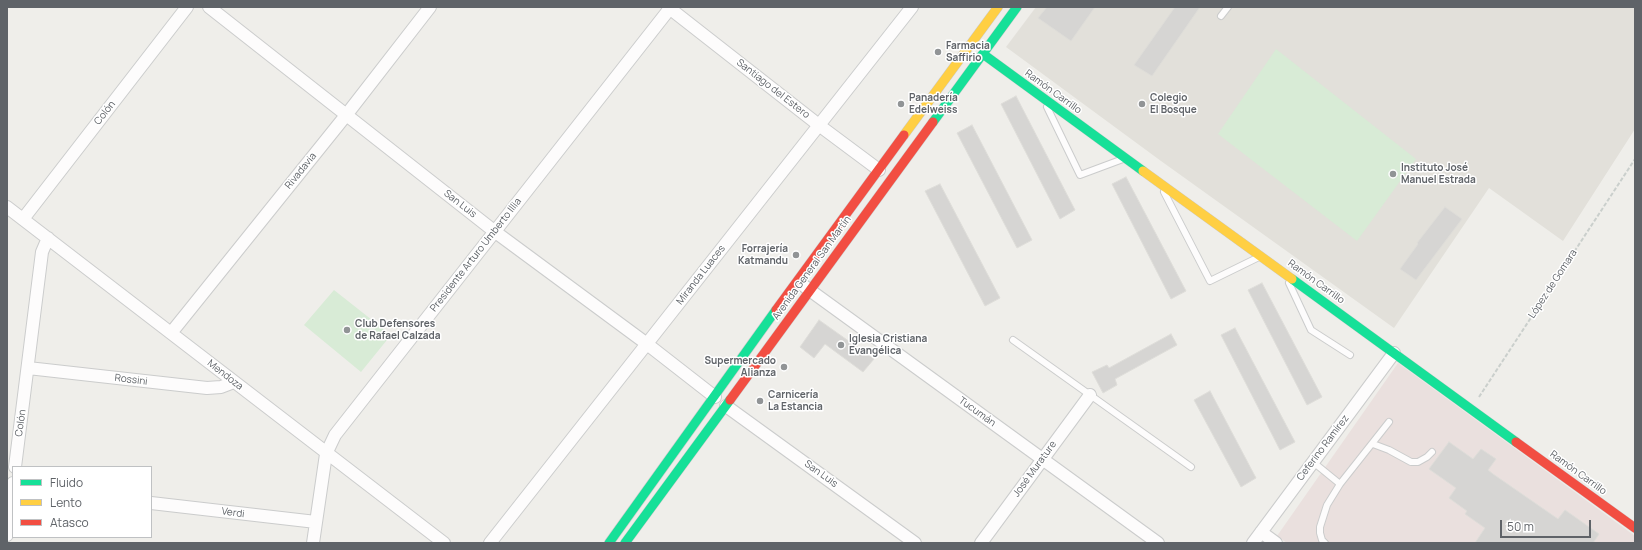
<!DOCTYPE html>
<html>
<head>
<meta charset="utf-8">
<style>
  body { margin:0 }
  #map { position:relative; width:1642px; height:550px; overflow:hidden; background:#efeeea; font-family:Manrope,sans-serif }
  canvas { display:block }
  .frame { position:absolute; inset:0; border:8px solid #5f6368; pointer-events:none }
  .legend { position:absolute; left:12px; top:466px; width:140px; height:72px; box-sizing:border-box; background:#fff; border:1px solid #bfc1c3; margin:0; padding:5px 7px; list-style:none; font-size:12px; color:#5f6368 }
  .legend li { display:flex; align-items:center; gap:8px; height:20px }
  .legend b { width:20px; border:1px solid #bfc1c3 }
  .scale { position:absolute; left:1500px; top:520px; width:91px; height:18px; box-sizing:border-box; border:2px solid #5f6368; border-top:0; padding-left:5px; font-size:12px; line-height:14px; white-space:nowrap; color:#5f6368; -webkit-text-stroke:3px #fff; paint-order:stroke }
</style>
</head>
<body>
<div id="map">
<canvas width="1642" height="550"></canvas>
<div class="frame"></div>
<ul class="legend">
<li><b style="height:5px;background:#16e098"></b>Fluido</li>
<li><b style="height:5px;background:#ffcf43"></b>Lento</li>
<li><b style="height:5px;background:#f24e42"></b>Atasco</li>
</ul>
<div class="scale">50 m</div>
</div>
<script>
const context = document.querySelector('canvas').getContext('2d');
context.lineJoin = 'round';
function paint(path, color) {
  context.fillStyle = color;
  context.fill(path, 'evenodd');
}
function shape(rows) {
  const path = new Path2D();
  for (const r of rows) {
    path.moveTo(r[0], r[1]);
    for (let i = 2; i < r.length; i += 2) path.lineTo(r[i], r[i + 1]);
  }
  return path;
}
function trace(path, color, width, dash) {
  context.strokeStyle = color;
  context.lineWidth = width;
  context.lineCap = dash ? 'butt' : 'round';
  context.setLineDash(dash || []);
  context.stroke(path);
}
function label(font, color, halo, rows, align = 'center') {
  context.font = font + ' Manrope,sans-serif';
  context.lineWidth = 3;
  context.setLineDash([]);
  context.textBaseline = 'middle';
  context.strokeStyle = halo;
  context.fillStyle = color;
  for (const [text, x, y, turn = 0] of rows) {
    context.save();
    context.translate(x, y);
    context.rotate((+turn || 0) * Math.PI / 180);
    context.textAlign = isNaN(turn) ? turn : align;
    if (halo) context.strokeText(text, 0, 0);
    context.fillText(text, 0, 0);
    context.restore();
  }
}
paint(shape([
  [1036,7,1635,7,1635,129,1563,241,1489,188,1394,328,1161,161,1006,47]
]), '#e2e0da');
paint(shape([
  [1398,363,1635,536,1635,543,1287,543,1277,536]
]), '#eae0de');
paint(shape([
  [1276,49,1416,159,1357,241,1218,134],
  [334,290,391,335,361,372,304,325]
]), '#d8ebd6');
const building = shape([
  [1047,7,1095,7,1071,41,1038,18,1047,7],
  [1175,7,1200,7,1152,76,1134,65,1175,7],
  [1016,96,1075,210,1060,219,1001,104,1016,96],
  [972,125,1032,240,1017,248,957,133,972,125],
  [1126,177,1186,291,1171,299,1112,184,1126,177],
  [940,184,1000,298,985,306,925,191,940,184],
  [1445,207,1462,219,1416,280,1400,269,1418,244,1417,243,1445,207],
  [1262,283,1322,397,1307,405,1248,290,1262,283],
  [819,320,874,359,863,372,825,344,814,358,800,347,819,320],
  [1235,328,1295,442,1280,450,1221,335,1235,328],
  [1171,334,1177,345,1115,379,1117,385,1103,393,1092,372,1107,365,1109,368,1171,334],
  [1210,391,1256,478,1241,487,1194,400,1210,391],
  [1449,442,1473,459,1481,449,1496,459,1488,470,1493,474,1558,519,1565,510,1599,534,1593,543,1475,543,1485,528,1465,514,1467,511,1449,498,1456,488,1429,469,1449,442]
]);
paint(building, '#d6d5d3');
trace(building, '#deddd9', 1);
const lane = shape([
  [1221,16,1228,7],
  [1047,107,1080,175,1123,159],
  [1164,192,1210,281,1259,257],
  [1289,283,1311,330,1350,355],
  [1013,340,1191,467],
  [1373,444,1389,450,1411,462,1418,462,1427,457,1432,452],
  [1313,462,1340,484],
  [1325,543,1322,540,1320,533,1320,527,1327,505,1340,484,1389,422]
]);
const street = shape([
  [209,7,494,231,647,344,715,397],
  [668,7,820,126,879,170],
  [7,207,444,543],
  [23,219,187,7],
  [804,286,1158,543],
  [171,333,347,114,430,7],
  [28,368,207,388,221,387,234,382],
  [726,406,915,543],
  [15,467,42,252,48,238],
  [151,503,316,522],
  [1261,532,1276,543],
  [7,535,13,483],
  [313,543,326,454,335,435,671,7],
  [490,543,912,7],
  [981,543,1090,395],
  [1253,543,1394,353]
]);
const fast = shape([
  [983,54,1143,171],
  [933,122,1017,7],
  [1292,279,1516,442],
  [609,543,776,310],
  [625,543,730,400]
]);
const slow = shape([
  [904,135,998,7],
  [1143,171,1292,279]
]);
const jam = shape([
  [776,310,904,135],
  [730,400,933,122],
  [1516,442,1635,528]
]);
trace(lane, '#cbcccc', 8);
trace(street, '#cbcccc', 14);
trace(fast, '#cacacb', 10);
trace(slow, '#cacacb', 10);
trace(jam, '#cacacb', 10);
trace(shape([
  [1479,397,1635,159]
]), '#cacfcc', 2, [4, 2]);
trace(lane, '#fdfcfc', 6);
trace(street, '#fdfcfc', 12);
trace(fast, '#16e098', 9);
trace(slow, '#ffcf43', 9);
trace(jam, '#f24e42', 9);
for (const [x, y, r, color] of [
  [938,52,4,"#919496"],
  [901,104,4,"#919496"],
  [1142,104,4,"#919496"],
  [1393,174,4,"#919496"],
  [796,255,4,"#919496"],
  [347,330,4,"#919496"],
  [841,345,4,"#919496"],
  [784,367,4,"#919496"],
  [760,401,4,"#919496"]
]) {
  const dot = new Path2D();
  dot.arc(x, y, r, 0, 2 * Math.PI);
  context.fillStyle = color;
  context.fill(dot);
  trace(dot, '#fff', 1.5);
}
label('bold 10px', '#5f6368', '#fff', [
  ["Farmacia",946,46],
  ["Saffirio",946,58],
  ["Panadería",909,98],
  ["Edelweiss",909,110],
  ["Colegio",1150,98],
  ["El Bosque",1150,110],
  ["Instituto José",1401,168],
  ["Manuel Estrada",1401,180],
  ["Forrajería",788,249,"right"],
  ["Katmandu",788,261,"right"],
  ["Club Defensores",355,324],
  ["de Rafael Calzada",355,336],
  ["Iglesia Cristiana",849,339],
  ["Evangélica",849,351],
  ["Supermercado",776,361,"right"],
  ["Alianza",776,373,"right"],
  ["Carnicería",768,395],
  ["La Estancia",768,407]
], 'left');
label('10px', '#5f6368', '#fff', [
  ["Santiago del Estero",773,89,38],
  ["Ramón Carrillo",1053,92,36],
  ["Colón",105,113,-52],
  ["Rivadavia",301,171,-51],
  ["San Luis",460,204,38],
  ["Presidente Arturo Umberto Illia",476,255,-52],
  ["Avenida General San Martín",812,268,-54],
  ["Miranda Luaces",701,275,-52],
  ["Ramón Carrillo",1316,282,36],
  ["López de Gomara",1553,284,-57],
  ["Mendoza",225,375,38],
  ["Rossini",131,380,7],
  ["Tucumán",977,412,36],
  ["Colón",21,423,-82],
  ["Ceferino Ramírez",1323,448,-53],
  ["José Murature",1035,469,-54],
  ["Ramón Carrillo",1578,473,36],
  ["San Luis",821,474,36],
  ["Verdi",233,513,7]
]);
</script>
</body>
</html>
